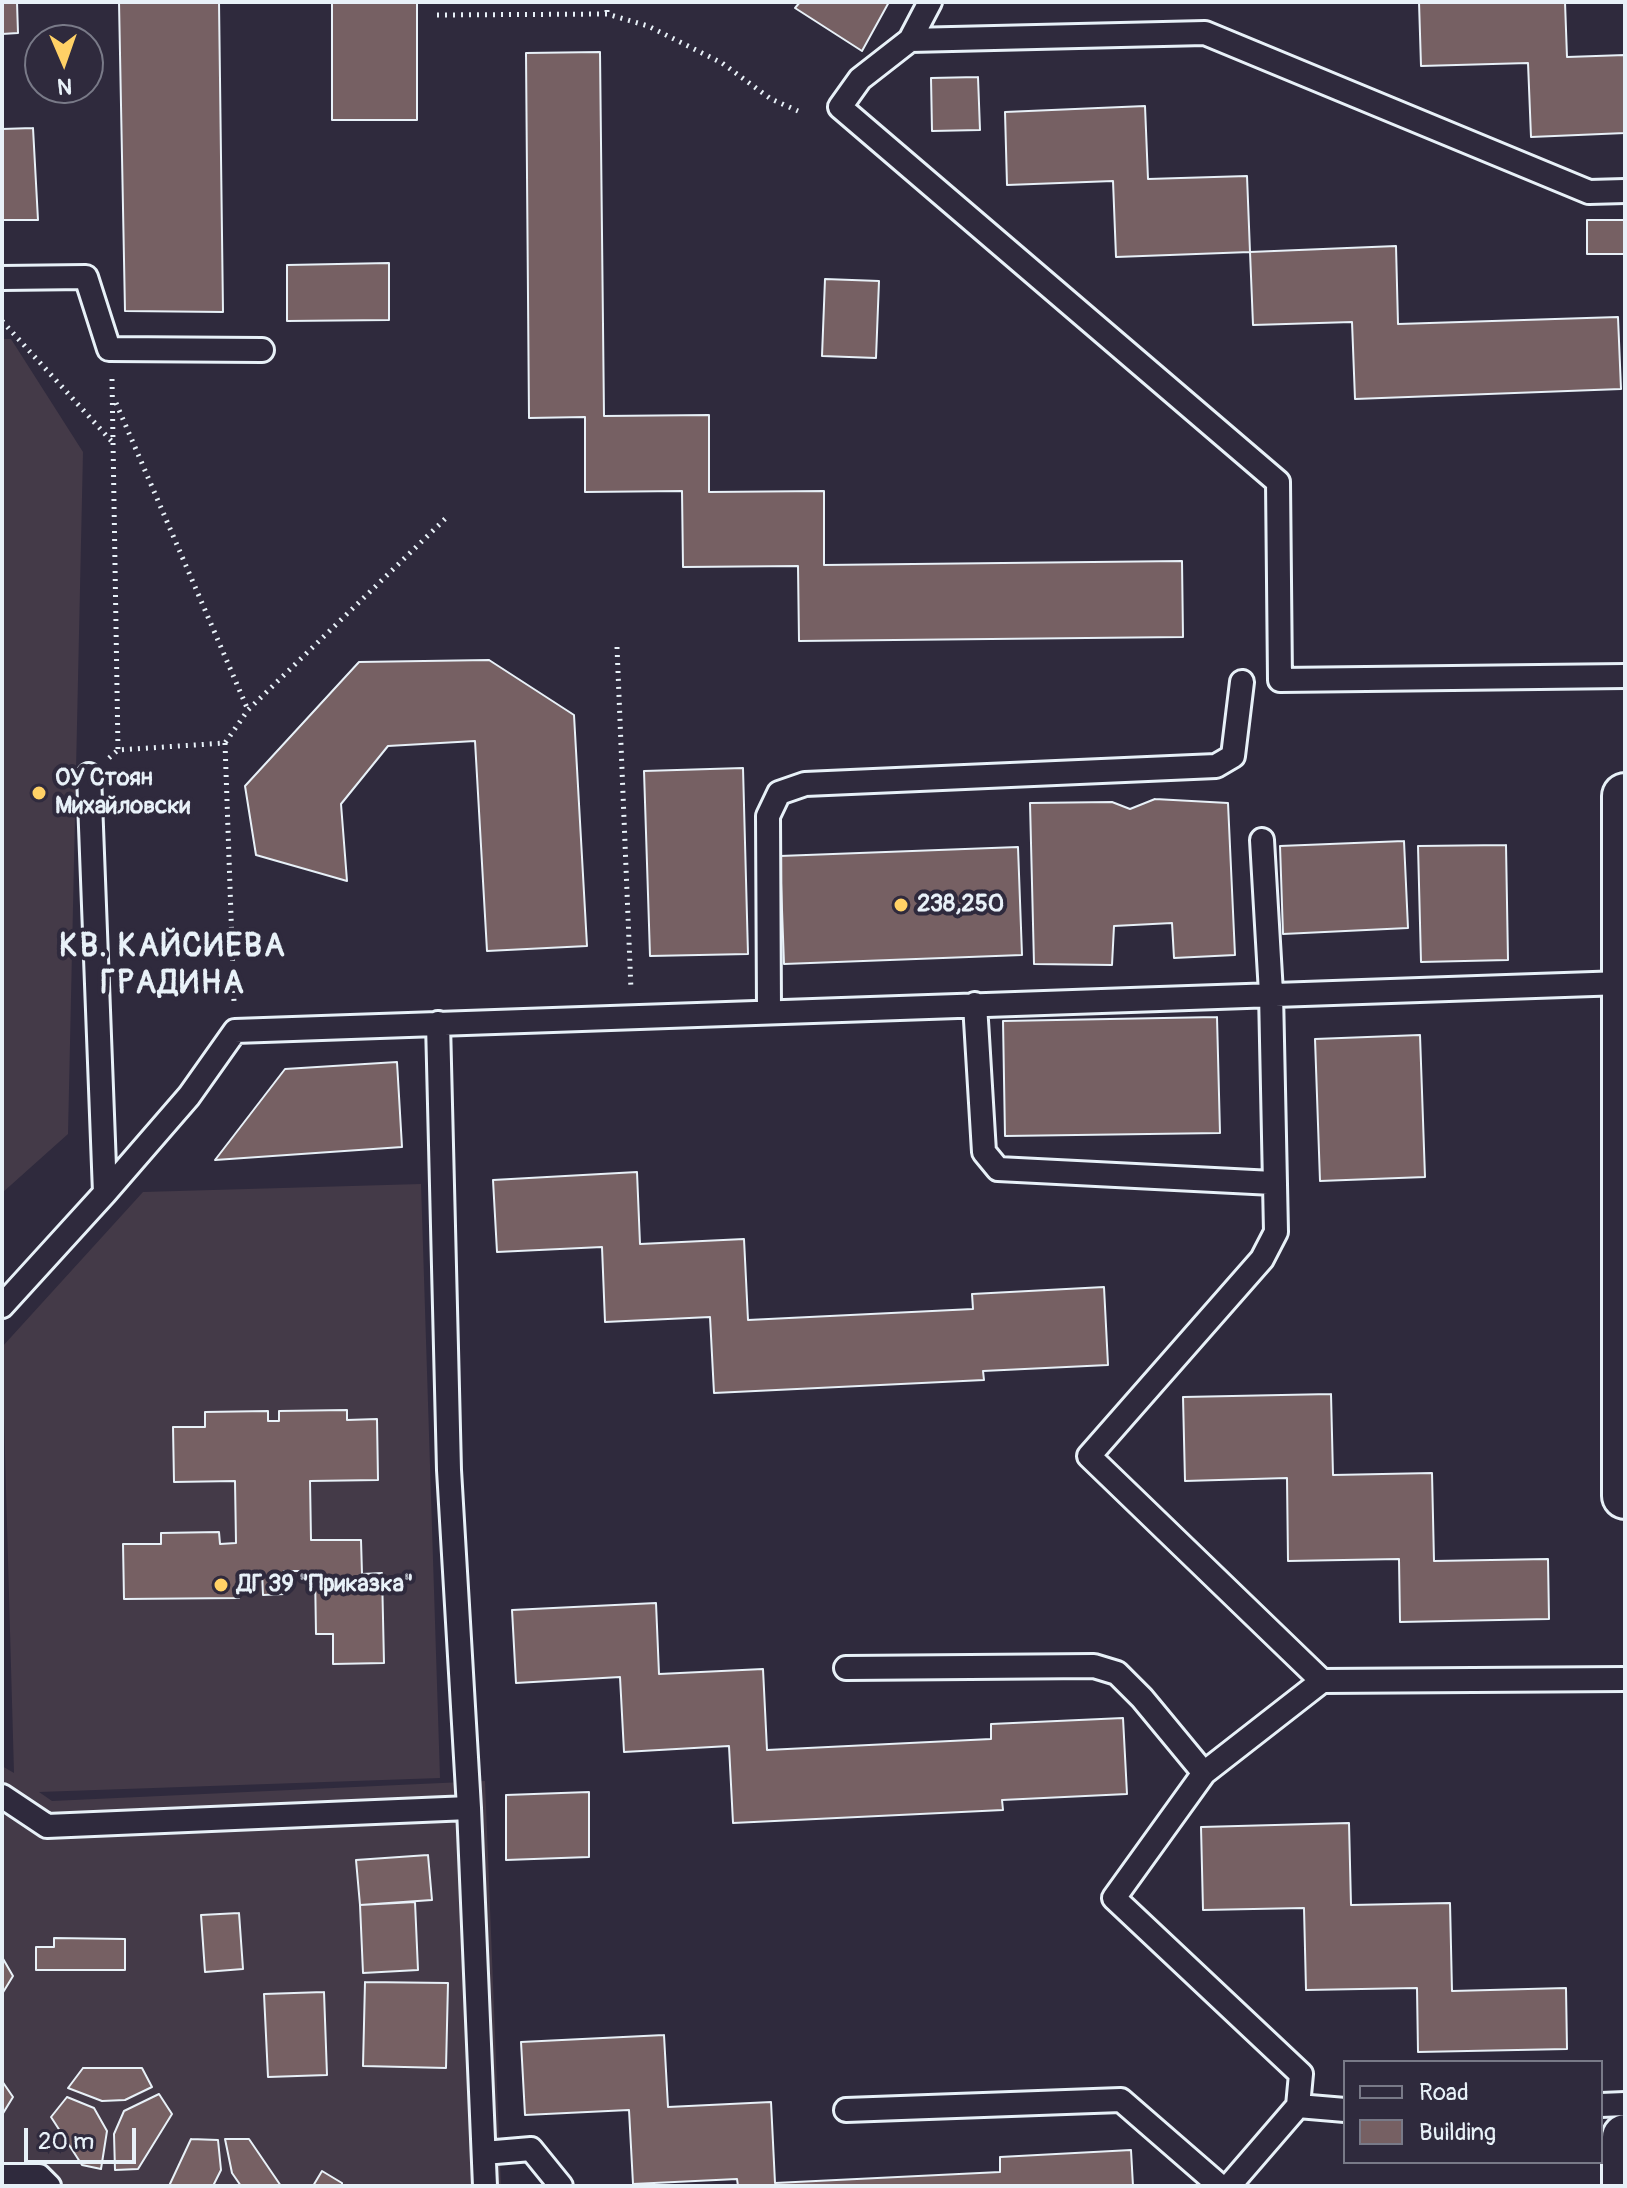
<!DOCTYPE html>
<html>
<head>
<meta charset="utf-8">
<style>
  body { margin:0 }
  #map { position:relative; width:1627px; height:2188px; overflow:hidden; background:#2f2a3d; font-family:Pangolin,sans-serif }
  canvas { display:block }
  .frame { position:absolute; inset:0; border:4px solid #e8f1f8; pointer-events:none }
  .legend { position:absolute; left:1343px; top:2060px; width:260px; height:104px; box-sizing:border-box; background:#2f2a3d; border:2px solid #797a88; margin:0; padding:10px 14px; list-style:none; font-size:24px; color:#e8f1f8 }
  .legend li { display:flex; align-items:center; gap:16px; height:40px }
  .legend b { width:40px; border:2px solid #797a88 }
  .north { position:absolute; left:24px; top:24px; width:80px; height:80px; box-sizing:border-box; background:#2f2a3d; border:2px solid #797a88; border-radius:50%; rotate:178deg; font-size:22px; font-weight:700; line-height:32px; text-align:center; color:#e8f1f8 }
  .north::after { content:''; display:block; margin:auto; width:28px; height:36px; background:#ffd166; clip-path:polygon(50% 0,100% 100%,50% 72%,0 100%) }
  .scale { position:absolute; left:24px; top:2128px; width:112px; height:36px; box-sizing:border-box; border:4px solid #e8f1f8; border-top:0; padding-left:10px; font-size:24px; line-height:28px; white-space:nowrap; color:#e8f1f8; -webkit-text-stroke:6px #2f2a3d; paint-order:stroke }
</style>
</head>
<body>
<div id="map">
<canvas width="1627" height="2188"></canvas>
<div class="frame"></div>
<ul class="legend">
<li><b style="height:10px;background:#2f2a3d"></b>Road</li>
<li><b style="height:22px;background:#766063"></b>Building</li>
</ul>
<div class="north">N</div>
<div class="scale">20 m</div>
</div>
<script>
const context = document.querySelector('canvas').getContext('2d');
context.lineJoin = 'round';
function paint(path, color) {
  context.fillStyle = color;
  context.fill(path, 'evenodd');
}
function shape(rows) {
  const path = new Path2D();
  for (const r of rows) {
    path.moveTo(r[0], r[1]);
    for (let i = 2; i < r.length; i += 2) path.lineTo(r[i], r[i + 1]);
  }
  return path;
}
function trace(path, color, width, dash) {
  context.strokeStyle = color;
  context.lineWidth = width;
  context.lineCap = dash ? 'butt' : 'round';
  context.setLineDash(dash || []);
  context.stroke(path);
}
function label(font, color, halo, rows, align = 'center') {
  context.font = font + ' Pangolin,sans-serif';
  context.lineWidth = 8;
  context.setLineDash([]);
  context.textBaseline = 'middle';
  context.strokeStyle = halo;
  context.fillStyle = color;
  for (const [text, x, y, turn = 0] of rows) {
    context.save();
    context.translate(x, y);
    context.rotate((+turn || 0) * Math.PI / 180);
    context.textAlign = isNaN(turn) ? turn : align;
    if (halo) context.strokeText(text, 0, 0);
    context.fillText(text, 0, 0);
    context.restore();
  }
}
paint(shape([
  [2,339,11,339,83,452,68,1134,2,1193],
  [421,1184,440,1778,39,1792,52,1801,485,1781,501,2186,2,2186,2,1766,14,1773,2,1347,143,1192]
]), '#443a48');
const building = shape([
  [2,2,17,2,18,33,2,34,2,2],
  [119,2,219,2,223,312,125,311,119,2],
  [332,2,417,2,417,120,332,120,332,2],
  [800,2,889,2,862,51,795,8,800,2],
  [1419,2,1565,2,1567,57,1625,55,1625,133,1531,137,1528,63,1421,66,1419,2],
  [600,52,604,416,709,415,709,492,824,491,824,565,1182,561,1183,637,799,641,798,566,683,567,682,491,585,492,585,417,529,418,526,53,600,52],
  [978,77,980,130,932,131,931,78,978,77],
  [1145,106,1148,179,1247,176,1250,252,1116,257,1113,181,1007,185,1005,112,1145,106],
  [33,128,38,220,2,220,2,129,33,128],
  [1587,220,1625,220,1625,254,1587,254,1587,220],
  [1396,246,1398,324,1618,317,1621,389,1355,399,1352,322,1253,325,1250,252,1396,246],
  [389,263,389,320,287,321,287,265,389,263],
  [825,279,879,281,876,358,822,356,825,279],
  [489,660,574,715,587,946,487,951,475,741,388,746,341,804,347,881,256,855,245,786,359,662,489,660],
  [743,768,748,954,650,956,644,771,743,768],
  [1155,799,1228,803,1235,955,1174,958,1172,923,1114,926,1112,965,1034,964,1030,803,1112,802,1130,809,1155,799],
  [1404,841,1408,928,1283,934,1280,846,1404,841],
  [1506,845,1508,960,1421,962,1418,846,1506,845],
  [1018,847,1022,955,784,964,780,856,1018,847],
  [1217,1017,1220,1133,1005,1136,1003,1021,1217,1017],
  [1420,1035,1425,1177,1320,1181,1315,1039,1420,1035],
  [397,1062,402,1147,215,1160,285,1069,397,1062],
  [637,1172,640,1244,744,1239,748,1320,973,1309,972,1294,1104,1287,1108,1365,983,1371,984,1380,714,1393,710,1317,605,1322,602,1247,497,1252,493,1180,637,1172],
  [1331,1394,1333,1475,1432,1473,1434,1561,1548,1559,1549,1619,1400,1622,1399,1559,1288,1561,1287,1478,1185,1481,1183,1397,1331,1394],
  [347,1410,347,1420,377,1419,378,1480,310,1481,311,1540,361,1540,362,1574,382,1573,384,1663,333,1664,333,1634,316,1634,315,1571,284,1571,284,1594,263,1595,262,1571,239,1572,239,1598,124,1599,123,1544,161,1544,161,1533,219,1532,220,1544,236,1543,235,1481,174,1482,173,1427,205,1427,205,1412,268,1411,268,1421,279,1421,279,1411,347,1410],
  [656,1603,659,1674,763,1669,767,1750,991,1739,991,1724,1123,1718,1127,1794,1002,1800,1003,1810,733,1823,729,1746,624,1752,620,1677,516,1683,512,1610,656,1603],
  [589,1792,589,1857,506,1860,506,1795,589,1792],
  [1349,1823,1351,1905,1450,1903,1452,1991,1566,1988,1567,2049,1418,2052,1417,1988,1306,1990,1304,1908,1203,1910,1201,1827,1349,1823],
  [428,1855,432,1900,360,1905,356,1860,428,1855],
  [415,1902,418,1970,363,1973,360,1905,415,1902],
  [239,1913,243,1969,205,1972,201,1915,239,1913],
  [54,1938,125,1939,125,1970,36,1970,36,1947,54,1947,54,1938],
  [2,1957,13,1976,2,1994,2,1957],
  [365,1982,448,1983,446,2068,363,2066,365,1982],
  [324,1992,327,2075,268,2077,264,1994,324,1992],
  [664,2035,668,2107,771,2102,775,2183,1000,2172,1000,2157,1131,2150,1133,2186,738,2186,737,2179,633,2184,629,2110,525,2115,521,2042,664,2035],
  [83,2068,142,2068,152,2087,125,2100,102,2101,68,2088,83,2068],
  [2,2081,13,2097,2,2115,2,2081],
  [159,2094,172,2114,138,2169,115,2170,114,2134,124,2111,159,2094],
  [67,2097,94,2108,107,2131,101,2169,82,2165,51,2117,67,2097],
  [191,2139,218,2140,221,2170,213,2186,169,2186,191,2139],
  [225,2139,249,2139,281,2186,241,2186,232,2173,225,2139],
  [322,2171,342,2183,342,2186,313,2186,322,2171]
]);
paint(building, '#766063');
trace(building, '#e8f1f8', 2);
const lane = shape([
  [930,2,910,40,1205,33,1589,192,1625,191],
  [910,40,860,79,840,107,1278,482,1280,680,1625,676],
  [2,278,86,277,109,349,262,350],
  [1262,840,1271,993,1276,1232,1262,1259,1089,1456,1322,1681],
  [975,1004,984,1152,998,1169,1273,1183],
  [769,1010,768,816,779,793,805,784,1216,766,1233,756,1242,682],
  [438,1023,449,1470,469,1808,485,2186],
  [105,1193,189,1096,235,1031,1622,983],
  [2,1306,105,1193,89,775],
  [846,1668,1094,1666,1117,1673,1142,1698,1204,1773],
  [2,1796,47,1826,469,1808],
  [1601,2105,1625,2104],
  [1298,2106,1345,2110],
  [846,2110,1121,2100,1220,2186],
  [484,2153,531,2149,561,2186],
  [2,2176,39,2176,49,2186],
  [1229,2186,1298,2106,1301,2074,1114,1898,1204,1773,1322,1681,1625,1679]
]);
const secondary = shape([
  [1625,796,1625,1496],
  [1625,2186,1625,2137]
]);
trace(lane, '#e8f1f8', 28);
trace(secondary, '#e8f1f8', 50);
trace(shape([
  [607,2,607,14],
  [437,15,607,14,648,26,722,63,771,99,798,111],
  [2,321,115,445],
  [112,379,118,750],
  [116,403,248,710],
  [617,647,631,990],
  [225,743,234,1002],
  [109,758,118,750,225,743,248,710,446,518]
]), '#e8f1f8', 5, [2, 6]);
trace(lane, '#2f2a3d', 22);
trace(secondary, '#2f2a3d', 44);
for (const [x, y, r, color] of [
  [39,793,8,"#ffd166"],
  [901,905,8,"#ffd166"],
  [221,1585,8,"#ffd166"]
]) {
  const dot = new Path2D();
  dot.arc(x, y, r, 0, 2 * Math.PI);
  context.fillStyle = color;
  context.fill(dot);
  trace(dot, '#2f2a3d', 3);
}
label('bold 24px', '#e8f1f8', '#2f2a3d', [
  ["ОУ Стоян",55,779],
  ["Михайловски",55,807],
  ["238,250",917,905],
  ["ДГ 39 \"Приказка\"",237,1585]
], 'left');
context.letterSpacing = '2px';
label('bold 32px', '#e8f1f8', '#2f2a3d', [
  ["КВ. КАЙСИЕВА",173,948],
  ["ГРАДИНА",173,985]
]);
context.letterSpacing = '0px';
</script>
</body>
</html>
